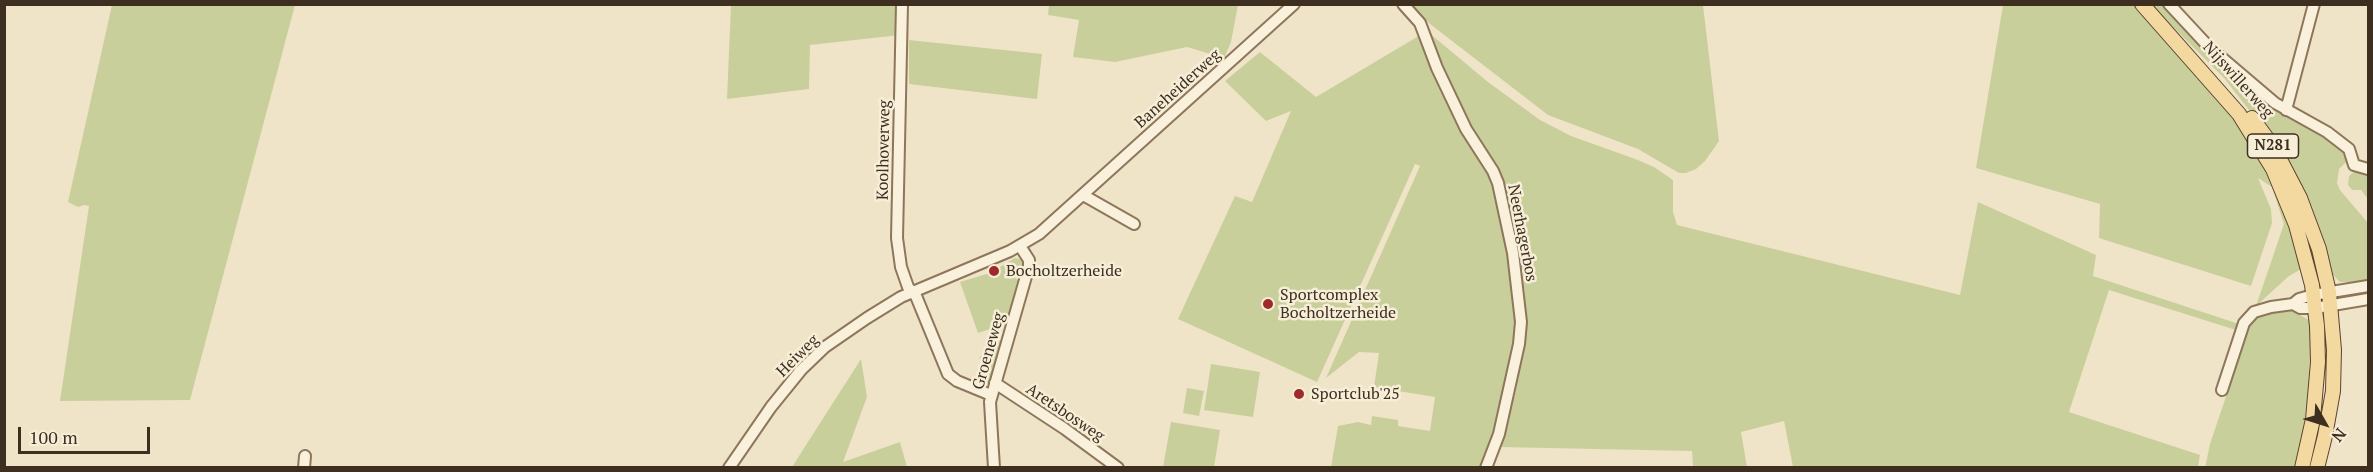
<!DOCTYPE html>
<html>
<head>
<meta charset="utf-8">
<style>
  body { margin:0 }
  #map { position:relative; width:2373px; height:472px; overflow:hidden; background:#f0e4c8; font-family:"PT Serif",serif }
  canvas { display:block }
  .frame { position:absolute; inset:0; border:6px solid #3d2e20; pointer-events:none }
  .north { position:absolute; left:2295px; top:394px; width:60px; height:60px; -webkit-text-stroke:4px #f7eed8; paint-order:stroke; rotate:129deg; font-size:16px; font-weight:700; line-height:24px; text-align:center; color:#3d2e20 }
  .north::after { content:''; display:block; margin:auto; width:21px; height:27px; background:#3d2e20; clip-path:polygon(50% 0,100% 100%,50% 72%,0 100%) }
  .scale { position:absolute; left:18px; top:427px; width:132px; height:27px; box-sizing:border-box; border:3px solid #3d2e20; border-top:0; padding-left:8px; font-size:18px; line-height:21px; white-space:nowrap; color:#3d2e20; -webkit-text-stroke:4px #f7eed8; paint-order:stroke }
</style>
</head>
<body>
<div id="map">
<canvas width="2373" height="472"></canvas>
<div class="frame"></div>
<div class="north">N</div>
<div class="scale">100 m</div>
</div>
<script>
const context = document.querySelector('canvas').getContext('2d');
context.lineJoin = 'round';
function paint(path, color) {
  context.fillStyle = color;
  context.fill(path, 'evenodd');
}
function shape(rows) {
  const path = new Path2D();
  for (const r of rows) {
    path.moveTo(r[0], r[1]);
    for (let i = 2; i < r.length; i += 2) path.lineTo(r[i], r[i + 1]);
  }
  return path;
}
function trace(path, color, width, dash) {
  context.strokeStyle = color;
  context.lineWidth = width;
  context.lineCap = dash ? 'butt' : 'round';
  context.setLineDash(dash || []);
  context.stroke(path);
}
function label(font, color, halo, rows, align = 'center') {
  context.font = font + ' "PT Serif",serif';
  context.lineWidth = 5;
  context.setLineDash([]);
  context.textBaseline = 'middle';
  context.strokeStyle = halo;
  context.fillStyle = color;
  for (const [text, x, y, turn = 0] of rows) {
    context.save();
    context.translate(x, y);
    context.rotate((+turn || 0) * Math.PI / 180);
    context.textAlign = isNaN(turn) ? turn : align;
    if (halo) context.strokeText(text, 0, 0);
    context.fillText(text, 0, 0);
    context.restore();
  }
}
paint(shape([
  [112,5,295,5,190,400,60,401,89,206,84,205,78,207,68,202],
  [731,5,900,5,900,35,810,45,809,89,727,99],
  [1049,5,1049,4,1238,5,1231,42,1224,58,1187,47,1115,62,1073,57,1079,20,1048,15],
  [1411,5,1703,5,1719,141,1705,161,1696,169,1686,173,1679,173,1638,149,1548,115,1430,24],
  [2003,5,2135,5,2204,75,2268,164,2305,267,2289,276,2256,306,2284,224,2272,187,2258,178,2271,209,2272,223,2251,286,2099,238,2100,204,1976,168],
  [2151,5,2166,5,2245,81,2266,118,2268,116,2260,94,2281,113,2342,147,2348,160,2339,169,2337,183,2340,190,2368,223,2368,282,2340,282,2332,274,2253,115,2224,78],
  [1428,32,1488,82,1540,120,1571,136,1638,160,1654,167,1673,180,1673,212,1677,225,1960,295,1978,202,2096,255,2093,276,2239,324,2236,330,2109,290,2069,412,2200,455,2198,467,1793,467,1784,421,1741,432,1747,467,1693,467,1692,451,1499,447,1515,394,1525,341,1525,295,1515,225,1502,180,1491,158,1459,112],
  [1422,34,1497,183,1519,317,1508,393,1484,467,1331,467,1338,426,1358,422,1371,425,1372,416,1398,420,1398,426,1430,431,1435,397,1374,387,1379,353,1359,352,1326,378,1420,166,1415,164,1317,382,1178,319,1235,196,1252,202,1291,111,1266,121,1225,81,1260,52,1316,97],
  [909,40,1042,54,1037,99,909,84],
  [2355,171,2368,173,2368,199,2361,190,2352,190,2348,185,2349,176],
  [1015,258,1021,259,1025,264,1022,273,1017,272,1015,278,1018,280,1006,324,978,333,960,282,990,273],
  [2288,310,2295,312,2312,322,2312,328,2307,403,2297,467,2205,468,2210,444,2251,322,2257,316,2264,313],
  [1002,339,989,383,983,385,976,383,978,380,980,380,985,368,979,357,996,350,994,344],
  [861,359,867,397,843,462,900,442,907,467,792,467],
  [1211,364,1260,372,1253,417,1204,410],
  [1187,388,1204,391,1199,416,1183,413],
  [1171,422,1220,430,1214,467,1163,467]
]), '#c9cf9b');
const minor = shape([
  [902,4,897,238,901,267,908,287,916,296,948,374,957,381,991,395],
  [1403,4,1420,23,1437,68,1466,129,1493,171,1498,183,1513,253,1521,322,1519,344,1499,434,1486,468],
  [2169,4,2208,46,2275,103,2327,132,2349,149,2354,165,2368,169],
  [2286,110,2314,4],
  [1083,195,1134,224],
  [2293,304,2299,299,2313,295,2368,286],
  [995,383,1065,429,1118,468],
  [2222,390,2244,323,2254,312,2271,307,2293,304,2300,308,2315,308,2368,299],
  [304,468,305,456],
  [729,468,771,407,801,370,825,347,867,318,901,297,1010,251,1039,234,1294,4],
  [994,468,990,402,1029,266,1029,260,1020,246]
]);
const major = shape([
  [2142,4,2239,114,2273,169,2296,225,2312,285,2317,326,2318,362,2313,419,2302,468],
  [2252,118,2274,148,2300,198,2319,249,2329,292,2334,350,2333,391,2325,436,2317,468]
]);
trace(minor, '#8d765c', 14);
trace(major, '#5b4430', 16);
trace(minor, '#faf1dc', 10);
trace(major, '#f3d9a0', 14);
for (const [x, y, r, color] of [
  [994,271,6,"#9e2a2b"],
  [1268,304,6,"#9e2a2b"],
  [1299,394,6,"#9e2a2b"]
]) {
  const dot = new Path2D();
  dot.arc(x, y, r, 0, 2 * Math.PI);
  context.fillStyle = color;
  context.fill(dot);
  trace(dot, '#f7eed8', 2);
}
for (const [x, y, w] of [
  [2273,146,51]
]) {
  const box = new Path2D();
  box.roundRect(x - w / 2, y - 12, w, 24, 4.5);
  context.fillStyle = '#f7eed8';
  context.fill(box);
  trace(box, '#3d2e20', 1.5);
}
label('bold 15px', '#3d2e20', null, [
  ["N281",2273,146]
]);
label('16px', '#3d2e20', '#f7eed8', [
  ["Nijswillerweg",2238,80,48],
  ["Baneheiderweg",1178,89,-42],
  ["Koolhoverweg",884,150,-89],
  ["Neerhagerbos",1522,233,79],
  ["Groeneweg",989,351,-74],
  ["Heiweg",798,356,-45],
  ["Aretsbosweg",1065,413,34]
]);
label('16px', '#3d2e20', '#f7eed8', [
  ["Bocholtzerheide",1006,271],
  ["Sportcomplex",1280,295],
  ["Bocholtzerheide",1280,313],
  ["Sportclub'25",1311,394]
], 'left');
</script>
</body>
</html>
